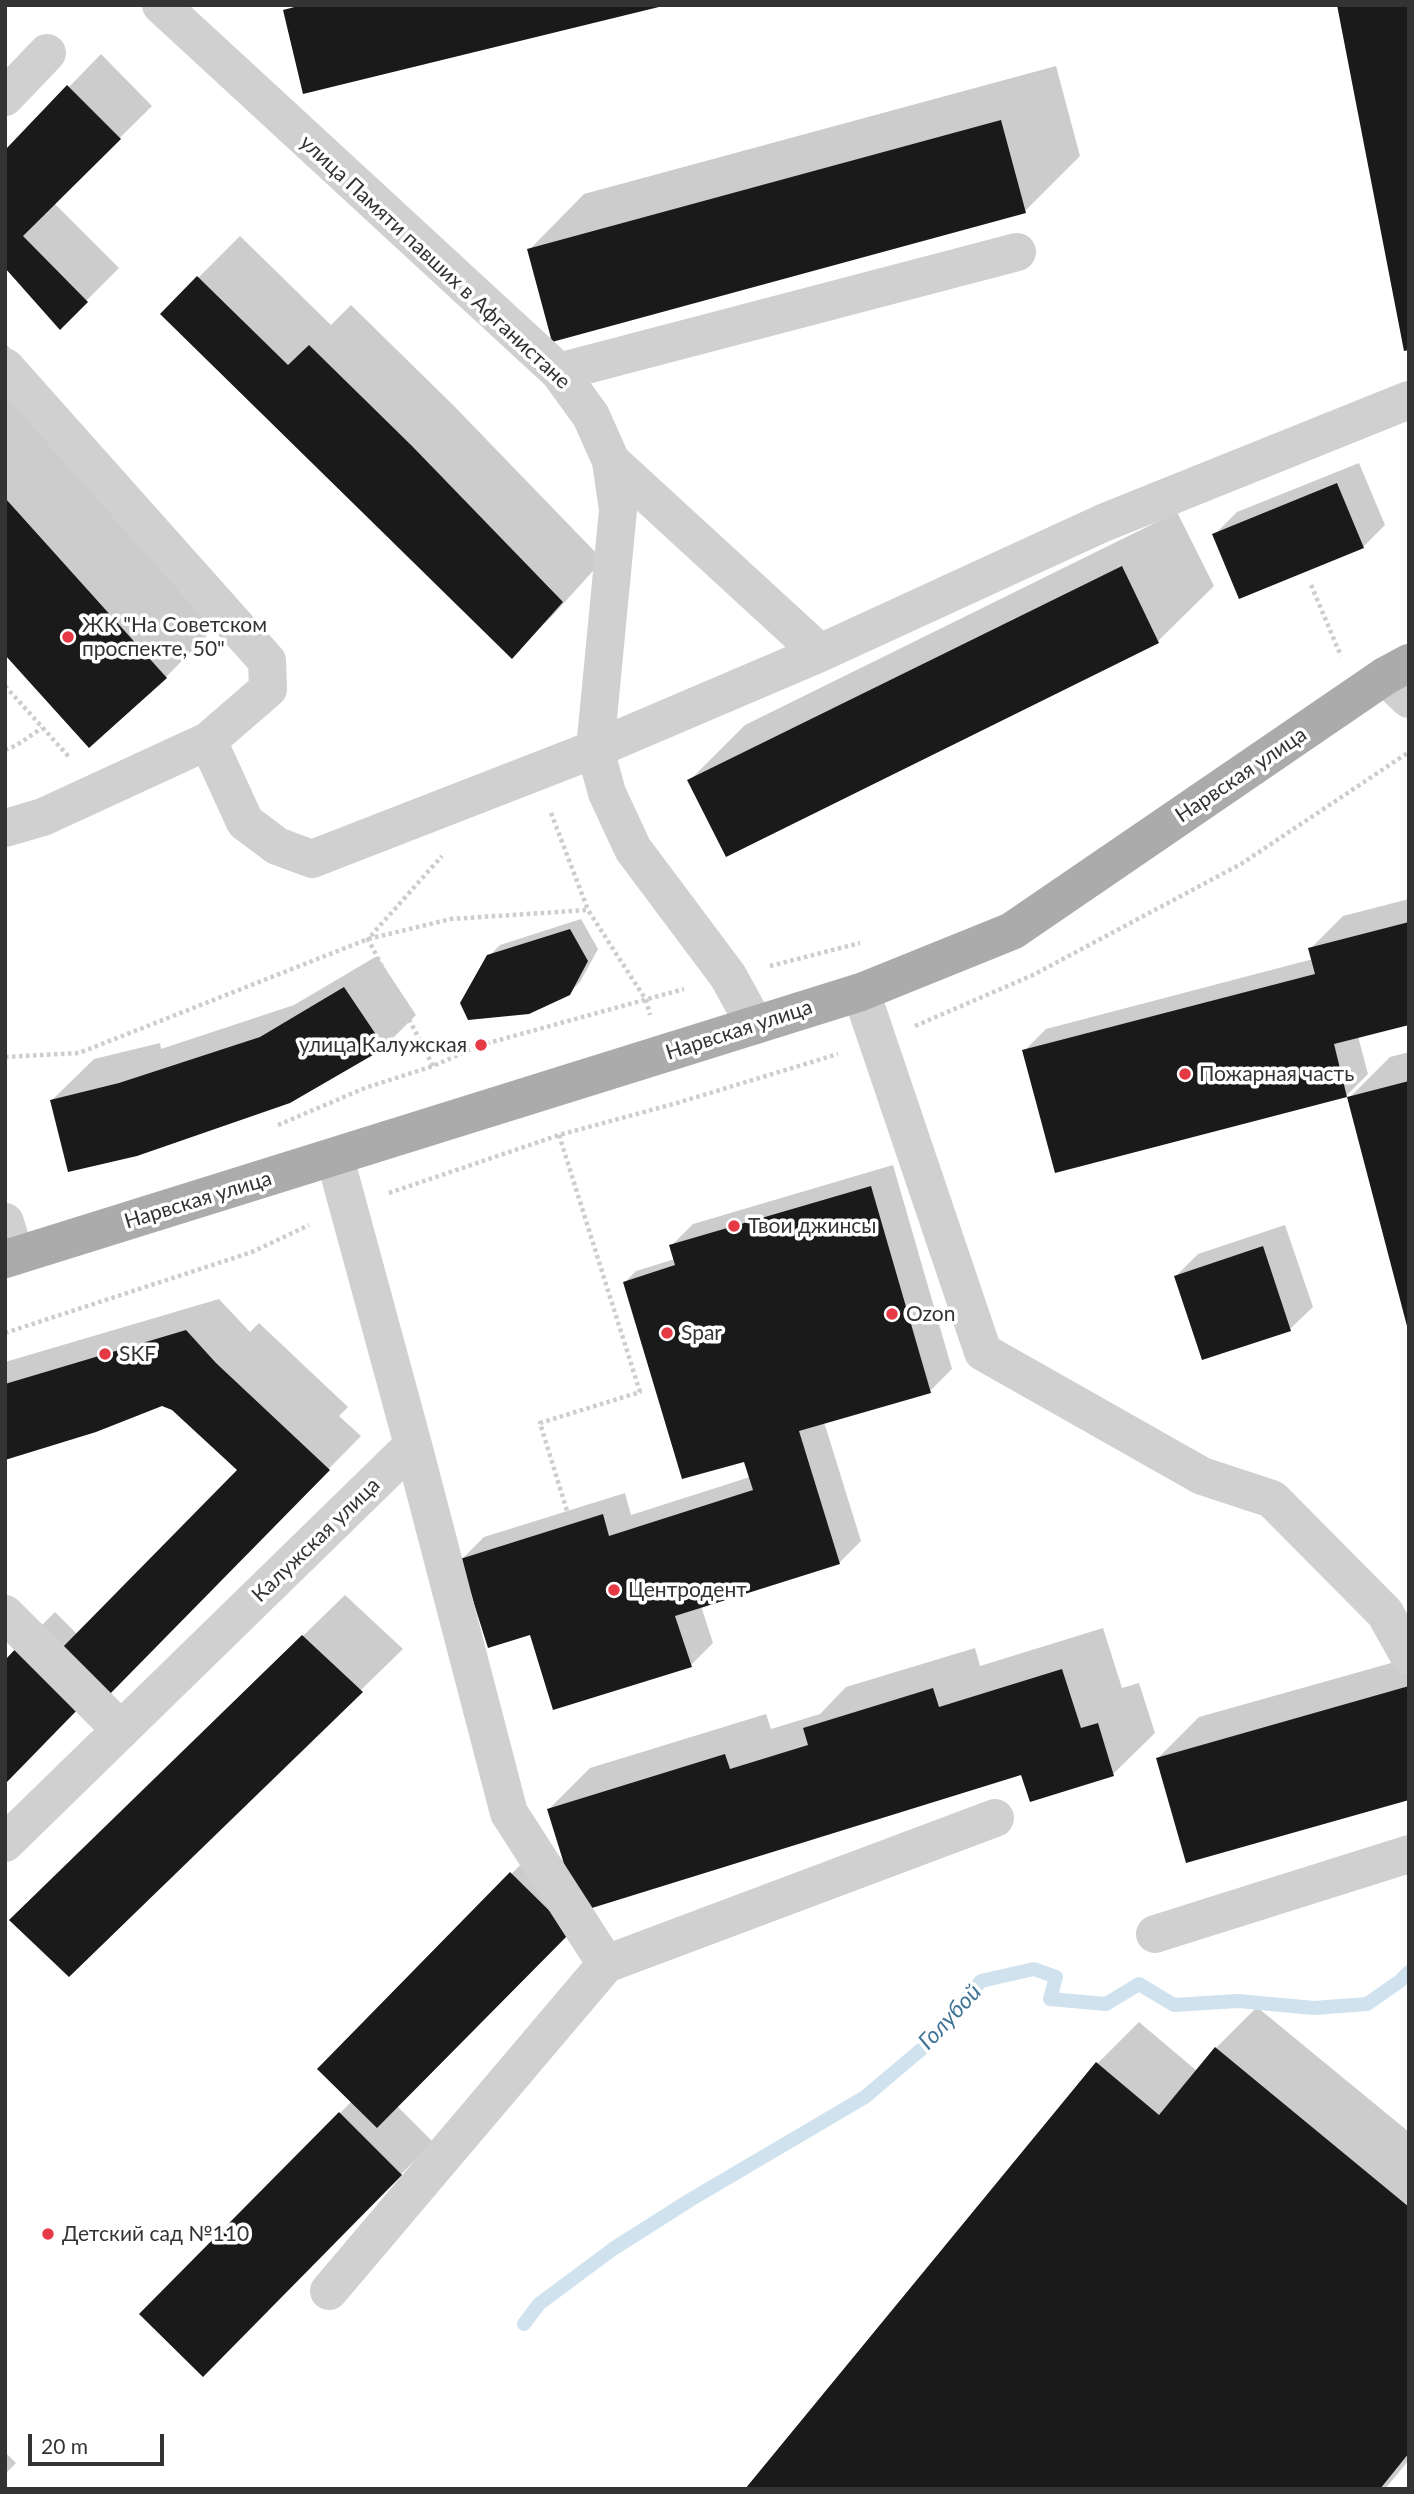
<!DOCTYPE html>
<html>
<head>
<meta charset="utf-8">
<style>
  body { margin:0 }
  #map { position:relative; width:1414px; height:2494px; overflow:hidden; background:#fff; font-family:Lato,sans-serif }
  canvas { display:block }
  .frame { position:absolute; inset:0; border:7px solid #333; pointer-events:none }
  .scale { position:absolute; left:28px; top:2434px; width:136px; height:32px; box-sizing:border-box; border:4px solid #333; border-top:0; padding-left:9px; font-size:21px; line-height:24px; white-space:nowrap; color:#333; -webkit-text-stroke:5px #fff; paint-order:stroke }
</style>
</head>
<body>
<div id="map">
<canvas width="1414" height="2494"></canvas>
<div class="frame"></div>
<div class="scale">20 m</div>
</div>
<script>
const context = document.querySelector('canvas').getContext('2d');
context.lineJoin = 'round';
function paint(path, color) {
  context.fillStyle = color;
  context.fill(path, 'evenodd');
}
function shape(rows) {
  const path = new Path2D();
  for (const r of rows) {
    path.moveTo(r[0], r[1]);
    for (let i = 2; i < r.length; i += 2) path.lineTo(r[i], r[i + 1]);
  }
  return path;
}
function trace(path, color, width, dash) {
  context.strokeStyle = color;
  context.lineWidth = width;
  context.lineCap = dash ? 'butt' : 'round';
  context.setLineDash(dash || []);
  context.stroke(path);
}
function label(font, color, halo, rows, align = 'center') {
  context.font = font + ' Lato,sans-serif';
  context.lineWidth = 7;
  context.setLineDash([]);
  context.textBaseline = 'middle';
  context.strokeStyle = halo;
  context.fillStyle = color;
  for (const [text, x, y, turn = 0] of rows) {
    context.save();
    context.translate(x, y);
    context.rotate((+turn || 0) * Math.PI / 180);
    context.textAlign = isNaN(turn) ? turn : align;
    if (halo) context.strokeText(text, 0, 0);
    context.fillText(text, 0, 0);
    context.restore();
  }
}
paint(shape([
  [101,54,152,106,54,203,119,268,60,327,5,265,5,153],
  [1056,66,1080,156,1025,211,529,250,584,194],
  [240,236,331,325,351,305,453,405,603,560,553,615,512,656,162,314],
  [5,343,239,603,166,677,90,746,5,652],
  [1359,463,1385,525,1363,547,1215,534,1237,512],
  [1177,512,1214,586,1158,641,727,854,690,780,745,725],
  [1409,899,1409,1023,1358,1036,1368,1074,1346,1096,1024,1051,1046,1029,1313,959,1310,949,1343,916],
  [581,919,598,949,580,982,569,993,488,957,500,945],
  [377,956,416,1015,384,1047,52,1100,94,1059,160,1043,161,1049,294,1005],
  [1409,1052,1409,1327,1349,1098,1390,1057],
  [893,1165,952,1369,930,1391,824,1422,861,1541,839,1563,701,1606,713,1643,691,1665,531,1633,462,1559,484,1537,625,1493,631,1515,750,1477,745,1460,625,1282,636,1271,675,1259,671,1246,693,1224],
  [1285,1225,1313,1307,1290,1329,1176,1276,1198,1254],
  [219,1299,250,1332,259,1323,348,1407,339,1416,361,1436,137,1664,97,1688,5,1662,55,1612,78,1635,239,1471,174,1410,163,1404,5,1458,5,1362],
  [345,1595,403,1649,69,1974,53,1879],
  [1103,1628,1122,1688,1139,1683,1155,1733,1113,1774,1022,1773,595,1905,397,2106,433,2142,203,2375,142,2314,352,2101,319,2069,544,1841,565,1863,549,1809,590,1768,766,1714,771,1729,820,1714,846,1687,975,1648,980,1666],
  [1409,1658,1409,1799,1158,1758,1199,1717],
  [1257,2007,1409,2132,1409,2460,1385,2489,747,2489,1098,2063,1139,2022,1197,2071,1216,2048],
  [5,2452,16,2463,5,2474]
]), '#0003');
trace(shape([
  [524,2324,539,2304,613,2249,690,2200,865,2097,930,2042,981,1981,1034,1969,1056,1977,1050,1999,1106,2004,1139,1984,1174,2005,1238,2001,1314,2008,1367,2004,1400,1981,1409,1972]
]), '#cfe2ee', 14);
paint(shape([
  [302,5,663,5,663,6,303,94,283,10],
  [1337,5,1409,5,1409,350,1404,351],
  [67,85,121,139,23,236,88,302,60,330,5,268,5,150],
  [1001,120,1026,213,552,342,527,249],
  [197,276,288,365,309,345,412,446,563,602,512,659,160,314],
  [1337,483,1364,548,1239,599,1212,534],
  [5,498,167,678,89,748,5,655],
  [1122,566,1159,643,726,857,687,780],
  [1409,922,1409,1025,1334,1044,1347,1097,1055,1173,1022,1050,1315,974,1308,948],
  [570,929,588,961,570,995,529,1014,468,1020,460,1003,487,955],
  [344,987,385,1048,290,1103,137,1156,68,1172,50,1100,119,1083,260,1037],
  [1409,1081,1409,1330,1408,1330,1347,1097],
  [871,1186,931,1393,799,1431,840,1564,675,1616,692,1667,553,1710,530,1635,488,1648,460,1559,603,1514,609,1536,753,1490,744,1462,682,1479,623,1282,675,1265,669,1245],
  [1263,1246,1291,1331,1202,1360,1174,1276],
  [186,1330,216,1363,330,1470,105,1699,58,1652,237,1470,172,1410,162,1406,96,1432,5,1460,5,1384],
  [302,1635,363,1692,69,1977,9,1920],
  [21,1643,83,1704,5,1784,5,1660],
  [1062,1669,1081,1728,1098,1723,1114,1776,1030,1802,1021,1775,579,1912,547,1809,725,1754,730,1769,808,1745,803,1728,933,1688,939,1707],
  [1409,1686,1409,1800,1186,1863,1156,1758],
  [510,1872,571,1932,377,2128,317,2069],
  [1215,2047,1409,2207,1409,2453,1380,2489,745,2489,1096,2062,1159,2115],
  [339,2112,402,2175,203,2377,139,2314]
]), '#1a1a1a');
trace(shape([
  [1311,585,1341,656],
  [5,686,70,758],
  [5,750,17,745,42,728],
  [551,813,588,910],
  [770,966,860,943],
  [915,1026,1033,975,1241,864,1409,752],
  [5,1057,79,1053,368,939,451,919,588,910,646,1000,650,1015],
  [433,1066,368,939,442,856],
  [278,1125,365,1088,433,1066,481,1045,684,989],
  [559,1135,640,1392,540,1423,571,1524],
  [389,1193,559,1135,677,1103,838,1054],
  [5,1333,252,1252,309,1225]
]), '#cdcdcd', 4.5, [3.5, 3.5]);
trace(shape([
  [161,5,559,372,591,416,611,461,618,510,595,749,607,793,633,849,728,976,755,1025],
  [5,97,47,53],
  [5,367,267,661,268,689,208,741,245,822,277,846,312,859,595,749,820,653,1103,523,1409,400],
  [559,372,1017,252],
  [611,461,820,653],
  [1385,676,1409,699],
  [5,828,43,817,208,741],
  [861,992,983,1352,1202,1476,1272,1499,1385,1613,1409,1656],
  [5,1222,15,1256],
  [5,1614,121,1730],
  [5,1843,413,1445],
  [1155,1934,1409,1854],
  [606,1964,995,1818],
  [329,2291,606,1964,509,1813,413,1445,335,1158]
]), '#d0d0d0', 38);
trace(shape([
  [5,1259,861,992,1012,931,1385,676,1409,663]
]), '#ababab', 38);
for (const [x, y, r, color] of [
  [68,637,7,"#e63946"],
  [481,1045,7,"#e63946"],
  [1185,1074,7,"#e63946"],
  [734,1226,7,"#e63946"],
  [892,1314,7,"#e63946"],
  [667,1333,7,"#e63946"],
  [105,1354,7,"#e63946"],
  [614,1590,7,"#e63946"],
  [48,2234,7,"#e63946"]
]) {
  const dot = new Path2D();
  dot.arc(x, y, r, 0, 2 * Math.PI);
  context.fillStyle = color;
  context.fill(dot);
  trace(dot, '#fff', 2.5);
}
label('21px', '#333', '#fff', [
  ["улица Памяти павших в Афганистане",435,262,43],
  ["Нарвская улица",1241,775,-34],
  ["Нарвская улица",739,1030,-18],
  ["Нарвская улица",198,1200,-17],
  ["Калужская улица",316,1540,-44]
]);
label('21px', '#333', '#fff', [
  ["ЖК \"На Советском",82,625],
  ["проспекте, 50\"",82,649],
  ["улица Калужская",467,1045,"right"],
  ["Пожарная часть",1199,1074],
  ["Твои джинсы",748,1226],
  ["Ozon",906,1314],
  ["Spar",681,1333],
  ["SKF",119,1354],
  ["Центродент",628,1590],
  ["Детский сад №110",62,2234]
], 'left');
label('italic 23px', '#3f7597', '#fff', [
  ["Голубой",950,2017,-47]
]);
</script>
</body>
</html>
